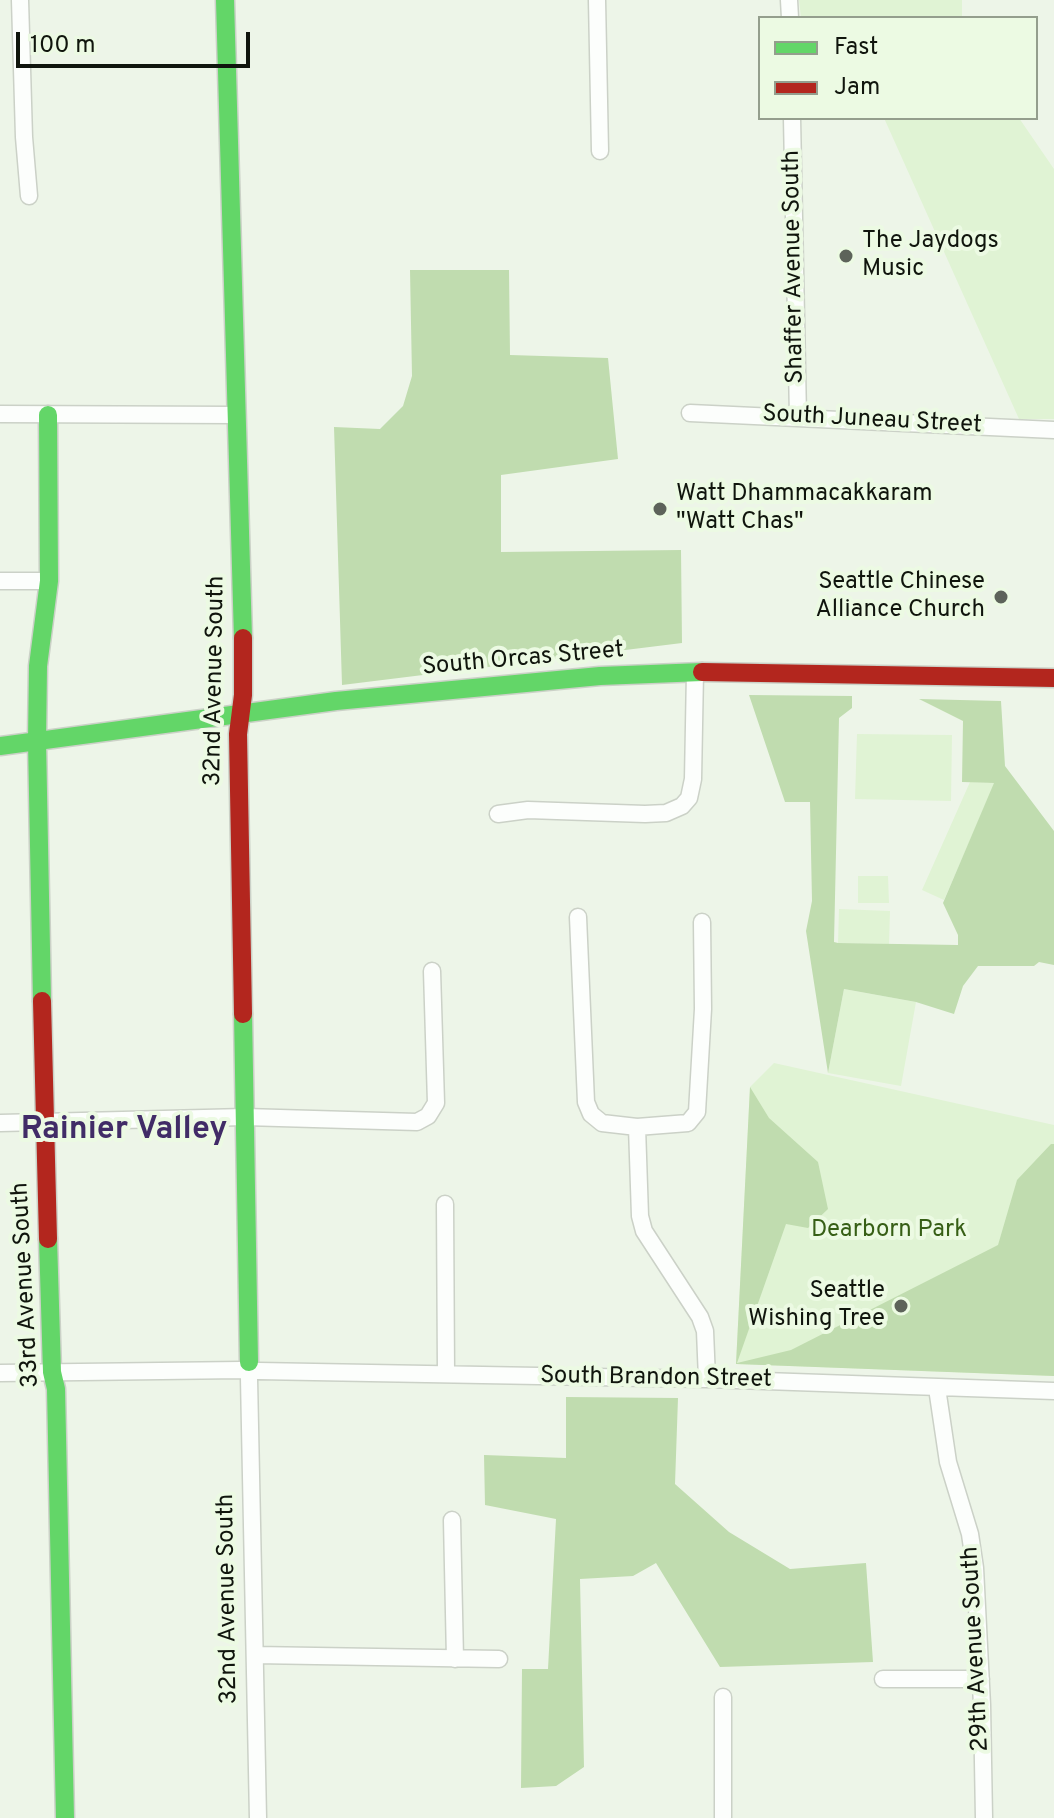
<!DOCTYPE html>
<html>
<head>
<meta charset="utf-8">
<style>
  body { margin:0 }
  #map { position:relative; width:1054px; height:1818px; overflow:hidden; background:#edf5e8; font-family:Overpass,sans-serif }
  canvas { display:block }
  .legend { position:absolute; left:758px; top:16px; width:280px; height:104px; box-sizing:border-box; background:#ecfae3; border:2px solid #949e8d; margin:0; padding:10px 14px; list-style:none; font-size:24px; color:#10150d }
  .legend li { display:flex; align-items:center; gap:16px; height:40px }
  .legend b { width:40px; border:2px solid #949e8d }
  .scale { position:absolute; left:16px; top:32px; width:234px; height:36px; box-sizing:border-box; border:4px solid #10150d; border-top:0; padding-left:10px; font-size:24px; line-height:28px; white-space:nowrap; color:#10150d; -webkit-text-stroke:6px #ecfae3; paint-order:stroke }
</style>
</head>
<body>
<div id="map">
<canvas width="1054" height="1818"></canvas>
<ul class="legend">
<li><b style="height:10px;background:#63d668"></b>Fast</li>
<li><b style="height:10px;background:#b3261e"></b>Jam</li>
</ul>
<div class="scale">100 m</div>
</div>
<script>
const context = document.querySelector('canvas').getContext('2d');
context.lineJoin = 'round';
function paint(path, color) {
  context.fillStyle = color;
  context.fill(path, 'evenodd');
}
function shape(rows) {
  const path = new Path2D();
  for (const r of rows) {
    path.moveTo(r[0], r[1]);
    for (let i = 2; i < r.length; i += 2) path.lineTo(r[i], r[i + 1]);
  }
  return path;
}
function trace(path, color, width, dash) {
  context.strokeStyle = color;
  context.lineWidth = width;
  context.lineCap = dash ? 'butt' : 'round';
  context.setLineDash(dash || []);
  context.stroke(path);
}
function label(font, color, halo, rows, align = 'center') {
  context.font = font + ' Overpass,sans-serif';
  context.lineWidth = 8;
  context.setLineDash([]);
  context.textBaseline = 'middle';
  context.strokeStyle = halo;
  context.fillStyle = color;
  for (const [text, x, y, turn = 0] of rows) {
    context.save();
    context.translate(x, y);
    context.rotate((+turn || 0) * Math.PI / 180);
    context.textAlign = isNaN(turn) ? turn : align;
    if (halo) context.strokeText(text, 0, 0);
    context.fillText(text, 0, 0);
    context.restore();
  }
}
paint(shape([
  [799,0,962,0,962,18,801,18],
  [884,118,1019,118,1054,169,1054,419,1019,419],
  [857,734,952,735,951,801,855,799],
  [970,782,995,783,944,900,922,890],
  [858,876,888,876,889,903,858,903],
  [839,909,890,911,889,944,838,943],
  [844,989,916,1002,901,1086,828,1073],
  [774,1063,1054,1125,1054,1376,736,1364,750,1087]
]), '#e0f3d4');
paint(shape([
  [410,270,509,270,510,355,608,358,618,459,501,475,501,552,681,550,682,643,342,685,334,427,380,429,403,406,412,376],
  [749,695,852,696,852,708,839,718,834,942,838,943,958,945,958,935,943,903,994,783,962,782,963,721,919,699,1001,701,1005,766,1054,831,1054,965,1039,962,1034,966,978,966,963,986,954,1014,916,1002,844,989,828,1073,806,931,812,901,810,802,785,802],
  [750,1087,769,1118,818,1162,828,1209,808,1228,786,1224,737,1363,791,1350,998,1245,1017,1180,1051,1144,1054,1144,1054,1376,736,1364],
  [566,1397,678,1398,675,1484,729,1532,790,1569,866,1563,873,1662,720,1667,656,1563,633,1576,580,1579,584,1767,556,1786,521,1788,522,1669,548,1669,556,1519,485,1505,484,1455,566,1458]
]), '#c0dcaf');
const street = shape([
  [20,0,24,137,29,196],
  [597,0,600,151],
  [789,0,790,18],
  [792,118,798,417],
  [690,413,1054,430],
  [0,414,236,415],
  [0,581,49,581],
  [498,814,528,810,645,814,666,813,682,806,689,798,693,779,695,672],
  [578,917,586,1102,591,1114,602,1123,637,1127,688,1123,697,1112,703,1009,702,922],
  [0,1123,245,1117,417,1122,428,1116,436,1103,432,971],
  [637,1127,640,1216,644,1231,700,1317,705,1331,707,1379],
  [445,1204,446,1374],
  [258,1371,707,1379,1054,1391],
  [0,1373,241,1370],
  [249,1378,258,1818],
  [937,1388,948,1462,970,1534,975,1568,982,1705,984,1818],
  [452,1520,455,1659],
  [255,1655,499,1659],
  [883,1679,981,1679],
  [723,1697,723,1818]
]);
const fast = shape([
  [225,0,243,638],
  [0,746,336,701,600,676,702,672],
  [42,1001,37,741,38,666,49,581,48,415],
  [243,1014,249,1362],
  [48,1239,52,1372,56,1389,65,1818]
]);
const jam = shape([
  [702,672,1054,678],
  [42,1001,48,1239],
  [243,1014,238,734,243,695,243,638]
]);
trace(street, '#cbd1c7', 19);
trace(fast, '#cbd1c7', 21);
trace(jam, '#cbd1c7', 21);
trace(street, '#fcfefc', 16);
trace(fast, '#63d668', 18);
trace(jam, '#b3261e', 18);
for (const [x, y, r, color] of [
  [846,256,8,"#5d635a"],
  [660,509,8,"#5d635a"],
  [1001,597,8,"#5d635a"],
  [901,1306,8,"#5d635a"]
]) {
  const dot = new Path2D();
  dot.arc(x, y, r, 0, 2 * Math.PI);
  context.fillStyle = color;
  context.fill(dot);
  trace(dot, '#ecfae3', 3);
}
label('24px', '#10150d', '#ecfae3', [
  ["The Jaydogs",862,242],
  ["Music",862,270],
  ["Watt Dhammacakkaram",676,495],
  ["\"Watt Chas\"",676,523],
  ["Seattle Chinese",985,583,"right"],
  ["Alliance Church",985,611,"right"],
  ["Seattle",885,1292,"right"],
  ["Wishing Tree",885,1320,"right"]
], 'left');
label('24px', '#10150d', '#ecfae3', [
  ["Shaffer Avenue South",795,267,-91],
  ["South Juneau Street",872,421,3],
  ["South Orcas Street",523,660,-5],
  ["32nd Avenue South",216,681,-89],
  ["33rd Avenue South",27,1285,-93],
  ["South Brandon Street",656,1379,1],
  ["32nd Avenue South",229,1599,-91],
  ["29th Avenue South",977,1649,-93]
]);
label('24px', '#375f16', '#ecfae3', [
  ["Dearborn Park",889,1231]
]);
label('bold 32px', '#412c67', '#ecfae3', [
  ["Rainier Valley",124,1132]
]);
</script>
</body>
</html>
